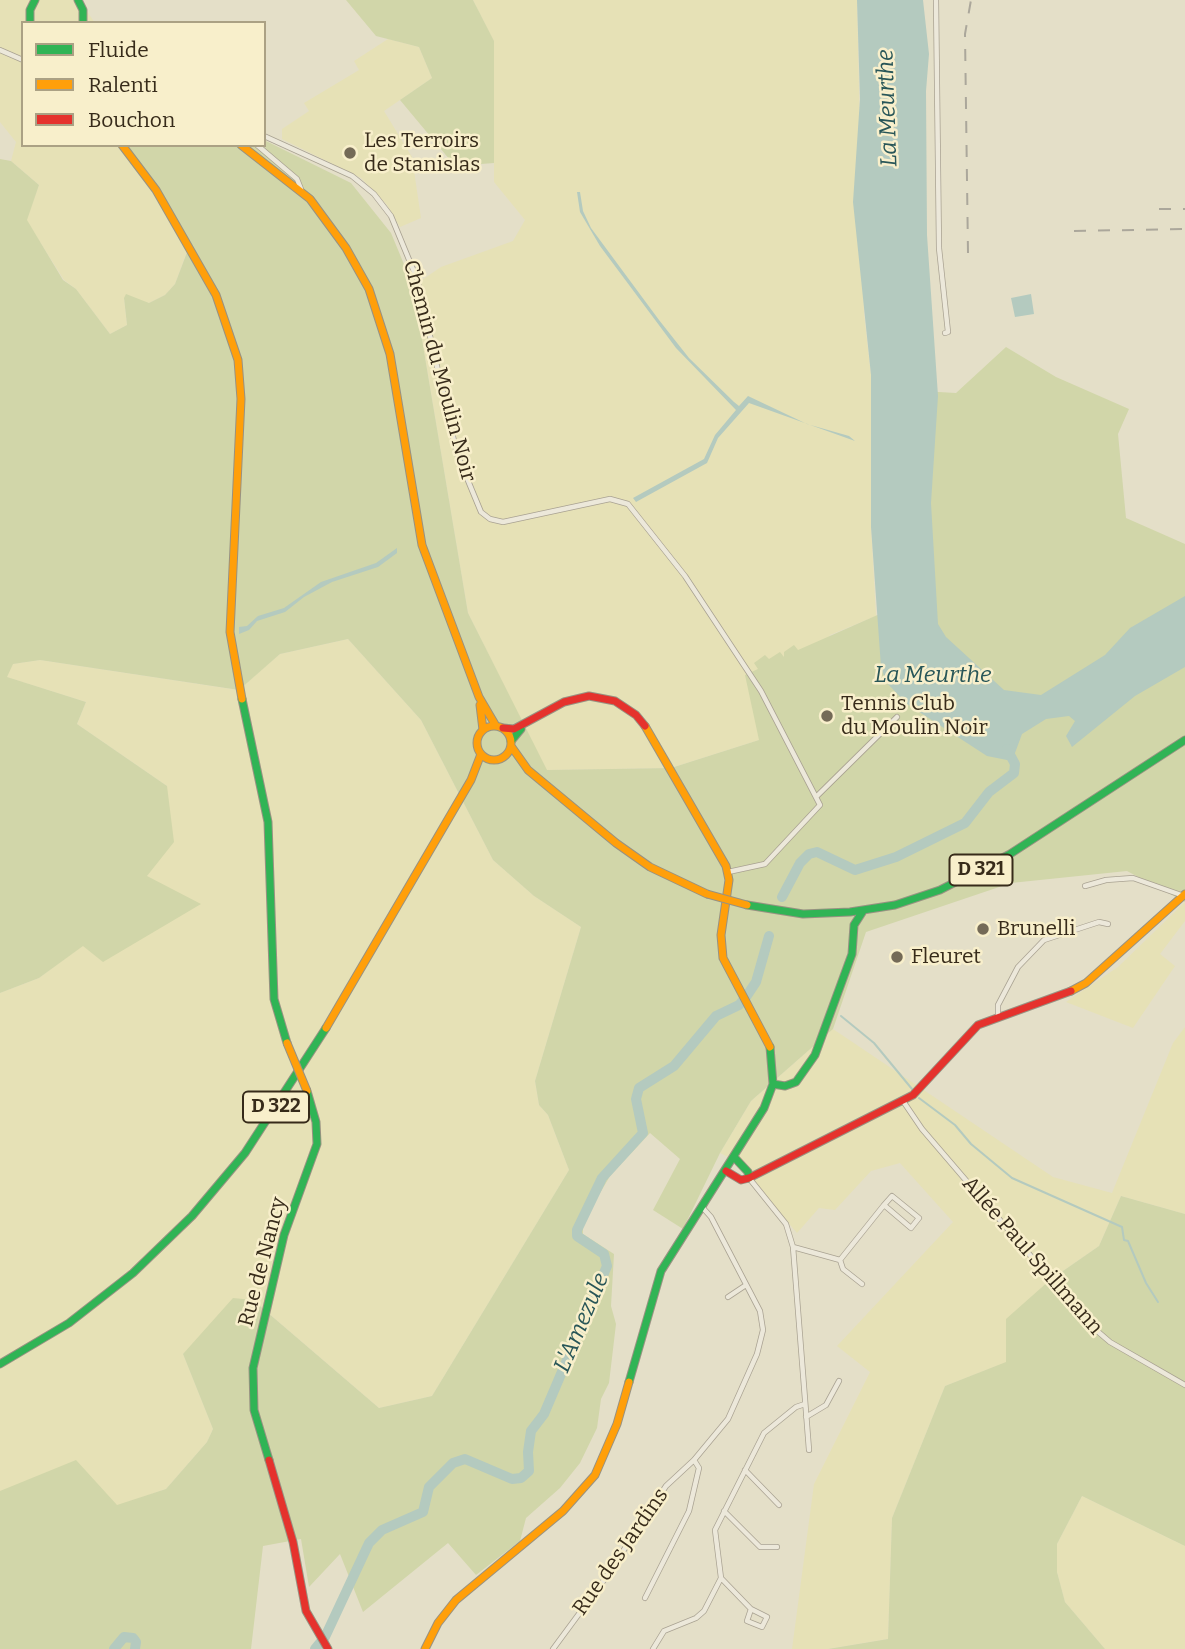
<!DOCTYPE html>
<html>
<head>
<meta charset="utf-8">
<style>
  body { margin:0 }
  #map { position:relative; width:1185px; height:1649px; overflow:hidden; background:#e4dfc8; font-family:Bitter,serif }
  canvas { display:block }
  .legend { position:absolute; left:21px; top:21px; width:245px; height:126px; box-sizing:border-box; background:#f8efcb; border:2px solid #aba184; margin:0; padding:9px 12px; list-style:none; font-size:21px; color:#372b1a }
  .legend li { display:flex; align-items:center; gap:14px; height:35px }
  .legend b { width:35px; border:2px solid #aba184 }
</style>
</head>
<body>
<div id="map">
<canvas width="1185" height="1649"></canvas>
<ul class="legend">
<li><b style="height:9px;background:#30b455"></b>Fluide</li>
<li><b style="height:9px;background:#ff9f0a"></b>Ralenti</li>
<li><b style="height:9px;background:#e5322d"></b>Bouchon</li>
</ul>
</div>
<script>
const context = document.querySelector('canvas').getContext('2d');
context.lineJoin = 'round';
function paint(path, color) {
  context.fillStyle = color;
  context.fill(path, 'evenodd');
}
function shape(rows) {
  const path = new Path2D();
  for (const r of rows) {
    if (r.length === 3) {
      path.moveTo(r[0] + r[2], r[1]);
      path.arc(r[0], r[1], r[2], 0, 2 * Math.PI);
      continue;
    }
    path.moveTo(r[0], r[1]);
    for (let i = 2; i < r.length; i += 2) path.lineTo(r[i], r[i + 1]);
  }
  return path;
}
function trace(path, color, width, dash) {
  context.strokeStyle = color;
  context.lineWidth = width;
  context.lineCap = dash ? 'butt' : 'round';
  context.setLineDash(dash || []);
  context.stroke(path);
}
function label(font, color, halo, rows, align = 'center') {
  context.font = font + ' Bitter,serif';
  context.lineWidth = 5;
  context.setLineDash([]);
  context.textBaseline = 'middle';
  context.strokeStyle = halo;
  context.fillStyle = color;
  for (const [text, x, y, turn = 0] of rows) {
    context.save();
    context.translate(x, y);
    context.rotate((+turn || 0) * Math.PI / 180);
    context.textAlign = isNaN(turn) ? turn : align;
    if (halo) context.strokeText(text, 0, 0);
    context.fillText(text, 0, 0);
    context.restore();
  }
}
paint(shape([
  [0,0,79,0,95,23,23,23,23,145,126,145,189,246,175,284,165,295,149,303,124,298,127,325,110,334,76,289,64,280,26,220,39,185,11,161,16,142,0,122],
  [473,0,857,0,864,314,871,375,871,527,876,616,830,635,759,740,671,768,546,770,468,613,413,286,441,267,513,241,525,220,494,182,494,42],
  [388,39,419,47,432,78,384,111,412,157,421,218,400,227,387,205,361,178,282,139,282,129,309,111,304,103,359,70,354,61],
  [348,639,421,720,493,860,534,896,581,927,535,1081,539,1105,548,1115,569,1170,432,1396,379,1408,253,1300,183,1354,213,1429,207,1442,166,1489,117,1506,0,1491,0,993,39,978,83,945,147,876,167,786,77,724,86,702,6,677,12,664,40,660,238,690,280,654],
  [1185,902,1185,921,1160,954,1175,966,1133,1028,1066,1002,1118,967],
  [1185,1027,1185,1214,1121,1196,1099,1246,1050,1280,1007,1362,945,1386,892,1518,888,1639,828,1649,792,1649,814,1484,870,1372,837,1346,953,1222,900,1163,871,1171,835,1210,819,1208,797,1233,734,1160,720,1153,751,1101,833,1029,1053,1177,1112,1193,1173,1043],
  [1082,1496,1185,1546,1185,1649,1105,1649,1065,1602,1057,1572,1057,1544]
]), '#e6e1b6');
paint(shape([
  [346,0,473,0,494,41,494,163,455,166,400,100,432,78,419,47,376,36],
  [264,140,351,183,391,233,413,286,468,613,547,770,671,768,759,740,745,675,758,669,754,663,765,655,769,659,780,652,784,657,784,652,794,645,798,650,882,613,904,390,956,393,1006,347,1056,377,1129,409,1118,434,1126,518,1185,544,1185,902,1127,871,1011,883,866,932,833,1029,751,1101,720,1153,683,1229,653,1210,680,1159,650,1133,610,1176,583,1222,583,1234,614,1254,611,1306,616,1324,609,1383,601,1399,597,1428,580,1463,560,1488,526,1518,520,1541,476,1575,448,1543,363,1612,340,1554,309,1587,301,1539,263,1546,251,1649,0,1649,0,1491,76,1460,117,1505,166,1489,207,1442,213,1429,183,1354,233,1298,253,1300,379,1408,432,1396,569,1170,548,1115,539,1105,535,1081,581,927,534,896,493,860,421,720,348,639,280,654,239,690,40,660,13,664,7,677,86,702,77,724,167,786,174,842,147,876,201,904,103,962,83,946,39,978,0,993,0,159,11,161,39,185,27,220,63,280,76,289,110,334,127,325,124,298,126,294,149,303,165,295,175,284,189,247,126,145,264,145],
  [1121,1196,1185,1214,1185,1546,1082,1496,1057,1544,1057,1572,1065,1602,1105,1649,828,1649,888,1639,892,1518,945,1386,1006,1362,1006,1319,1050,1280,1099,1246]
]), '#d1d6a9');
paint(shape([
  [857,0,923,0,929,54,926,91,927,235,938,396,931,503,938,624,946,637,1004,690,1041,695,1105,655,1130,628,1185,596,1185,667,1135,696,1072,747,1066,736,1075,721,1069,716,1046,719,1022,734,1012,761,987,756,907,704,886,682,881,667,871,527,871,375,853,202,860,99],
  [577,192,580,192,583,211,591,228,659,320,689,358,734,402,739,406,748,396,807,424,849,436,855,441,749,403,718,438,707,463,636,502,633,498,704,459,715,435,736,410,676,348,600,246,580,212],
  [1031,294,1034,314,1015,317,1011,298],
  [397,548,397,553,378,567,332,582,304,597,285,612,257,621,249,630,239,634,239,627,247,626,258,616,284,608,321,582,376,563]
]), '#b4cabf');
trace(shape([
  [841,1016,874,1043,912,1089],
  [919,1098,955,1125,971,1144,1012,1178,1122,1227,1124,1240,1128,1241,1146,1283,1158,1302]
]), '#b4cabf', 2);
trace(shape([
  [782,897,800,863,809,854,817,852,855,870,896,857,965,823,989,792,1014,773,1015,764,1007,749],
  [114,1649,124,1637,133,1638,136,1642,135,1649],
  [315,1649,325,1637,369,1543,382,1530,423,1512,429,1487,453,1463,465,1459,512,1479,521,1478,529,1471,528,1452,531,1431,544,1414,607,1266,604,1254,577,1236,577,1230,602,1178,643,1133,636,1099,639,1088,674,1066,716,1016,739,1005,746,997,756,982,769,936]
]), '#b4cabf', 10);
const street = shape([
  [936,0,939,248,948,332,945,333],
  [0,50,23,60],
  [264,136,352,176,374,194,391,216,417,279,457,454,481,512,490,519,503,522,610,499,628,504,685,576,761,691,820,805,765,864,728,872],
  [257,145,297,179,301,189],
  [817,796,897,717],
  [1085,886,1106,880,1133,878,1184,896],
  [998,1016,998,1005,1018,967,1044,940,1099,922,1108,924],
  [903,1101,922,1129,1089,1324,1110,1342,1185,1385],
  [749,1178,786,1224,793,1247,809,1450],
  [793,1247,840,1260,884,1205,892,1196,919,1218,911,1228,884,1205],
  [840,1260,843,1269,862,1284],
  [728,1297,746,1285],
  [806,1417,826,1405,839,1381],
  [745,1470,779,1505],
  [724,1511,760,1547,777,1547],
  [721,1578,751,1609,767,1617,762,1627,747,1621,751,1609],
  [645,1598,689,1511,699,1468,694,1460],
  [553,1649,604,1580,666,1486,694,1460,728,1419,757,1354,763,1330,760,1311,711,1217,702,1207],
  [653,1649,664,1631,696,1618,704,1611,721,1578,715,1530,764,1433,796,1407,805,1404]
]);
const fast = shape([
  [78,0,83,10,83,23],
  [30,23,30,10,35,0],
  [242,699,268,822,274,999,287,1043],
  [511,741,521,729],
  [747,905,803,914,850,912,895,905,940,890,1010,854,1185,740],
  [773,1084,785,1086,796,1082,815,1055,852,954,854,925,863,911],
  [734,1157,748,1172,749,1178],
  [0,1364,69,1323,133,1273,192,1216,245,1153,326,1028],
  [629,1382,661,1271,764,1108,773,1084,770,1047],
  [269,1460,254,1410,253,1368,284,1235,317,1144,316,1122,307,1091]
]);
const slow = shape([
  [122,145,156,190,216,295,238,360,241,399,230,632,242,699],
  [241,145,310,199,346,248,369,289,390,354,422,545,479,697,496,726],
  [480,705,483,730],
  [645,726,726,866,729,880,721,935,723,958,770,1047],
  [494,743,17],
  [511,746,528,770,616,843,650,867,707,894],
  [1071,991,1086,983,1185,894],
  [326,1028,471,780,481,754],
  [425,1649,438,1623,456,1600,563,1511,595,1475,617,1424,629,1382]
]);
const jam = shape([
  [503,728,514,729,564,702,589,696,615,701,636,715,645,726],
  [726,1171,741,1180,749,1178,913,1095,978,1025,1071,991],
  [269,1460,293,1542,306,1611,328,1649]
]);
trace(street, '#a9a292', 6);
trace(fast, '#989282', 9);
trace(slow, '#989282', 9);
trace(jam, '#989282', 9);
trace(street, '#ece8da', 4.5);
trace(fast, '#30b455', 7);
trace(slow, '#ff9f0a', 7);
trace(jam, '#e5322d', 7);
trace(shape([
  [1159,209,1185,209],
  [1074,231,1185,229],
  [968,253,965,34,971,0]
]), '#aba79b', 2, [12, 12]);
const slowBridge = shape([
  [707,894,747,905],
  [287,1043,307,1091]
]);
trace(slowBridge, '#989282', 9, []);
trace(slowBridge, '#ff9f0a', 7);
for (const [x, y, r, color] of [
  [350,153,7,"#746a57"],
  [827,716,7,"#746a57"],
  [983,929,7,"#746a57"],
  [897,957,7,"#746a57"]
]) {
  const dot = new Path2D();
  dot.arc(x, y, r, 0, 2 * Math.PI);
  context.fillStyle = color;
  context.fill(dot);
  trace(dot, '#f8efcb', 2.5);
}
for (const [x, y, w] of [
  [981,870,63],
  [276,1107,66]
]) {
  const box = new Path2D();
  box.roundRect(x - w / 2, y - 15.5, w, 31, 5);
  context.fillStyle = '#f8efcb';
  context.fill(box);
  trace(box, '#372b1a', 2);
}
label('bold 19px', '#372b1a', null, [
  ["D 321",981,870],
  ["D 322",276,1107]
]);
label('21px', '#372b1a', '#f8efcb', [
  ["Les Terroirs",364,141],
  ["de Stanislas",364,165],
  ["Tennis Club",841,704],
  ["du Moulin Noir",841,728],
  ["Brunelli",997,929],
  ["Fleuret",911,957]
], 'left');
label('21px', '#372b1a', '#f8efcb', [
  ["Chemin du Moulin Noir",439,371,75],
  ["Allée Paul Spillmann",1032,1256,49],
  ["Rue de Nancy",263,1262,-75],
  ["Rue des Jardins",621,1552,-55]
]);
label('italic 23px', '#285658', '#f8efcb', [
  ["La Meurthe",888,108,-92],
  ["La Meurthe",933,676],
  ["L'Amezule",582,1323,-67]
]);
</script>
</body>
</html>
